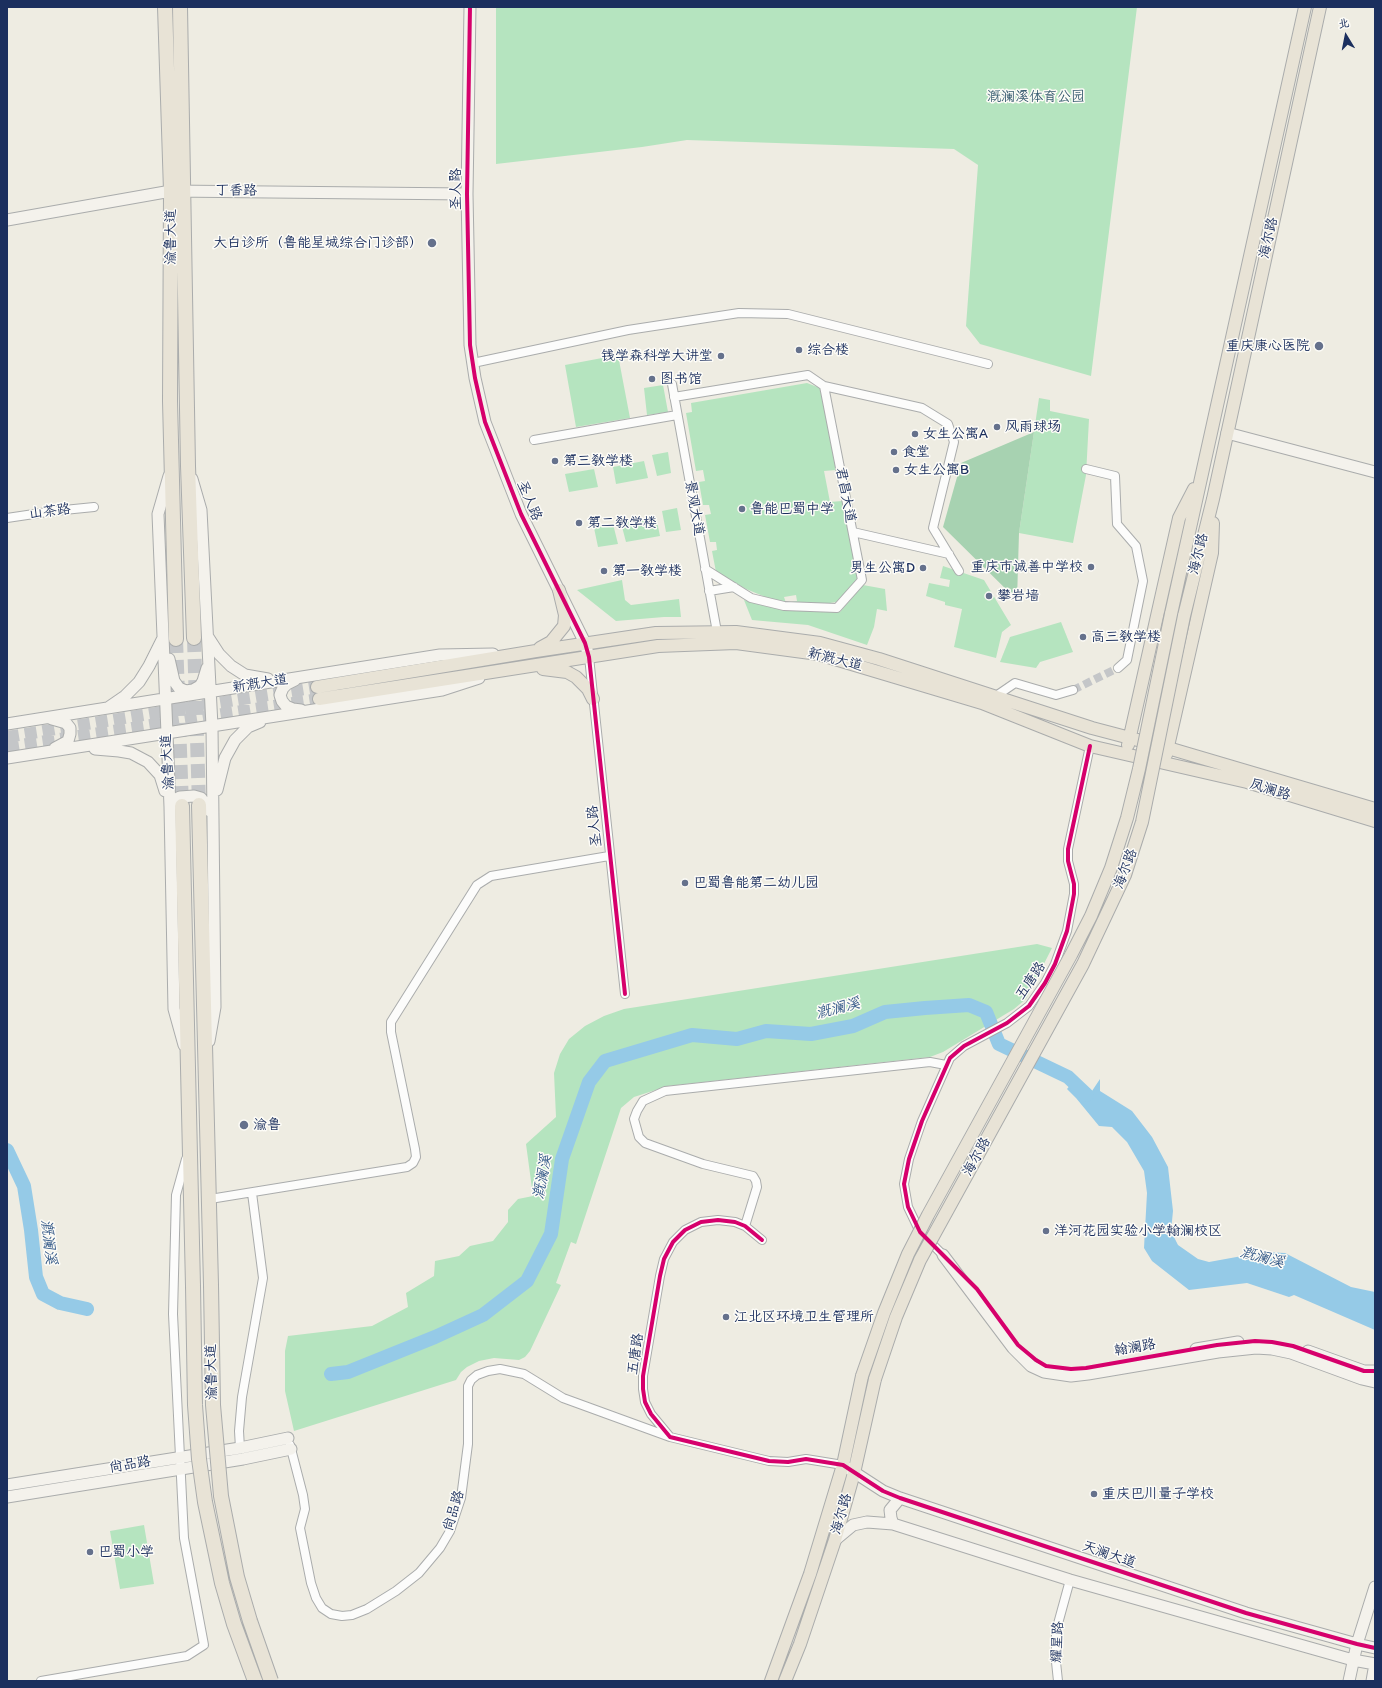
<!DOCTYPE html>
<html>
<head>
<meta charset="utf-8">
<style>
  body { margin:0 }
  #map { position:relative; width:1382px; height:1688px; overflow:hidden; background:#eeece2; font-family:Itim,"LXGW WenKai TC",sans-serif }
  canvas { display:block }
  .frame { position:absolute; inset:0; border:8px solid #1b2f5e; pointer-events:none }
  .north { position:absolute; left:1326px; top:16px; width:40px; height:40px; -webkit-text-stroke:3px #fdfcf7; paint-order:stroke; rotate:350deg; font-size:11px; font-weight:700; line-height:16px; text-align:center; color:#1b2f5e }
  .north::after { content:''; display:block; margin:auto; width:14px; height:18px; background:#1b2f5e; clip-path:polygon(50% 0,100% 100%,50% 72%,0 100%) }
</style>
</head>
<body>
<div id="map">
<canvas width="1382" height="1688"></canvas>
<div class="frame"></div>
<div class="north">北</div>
</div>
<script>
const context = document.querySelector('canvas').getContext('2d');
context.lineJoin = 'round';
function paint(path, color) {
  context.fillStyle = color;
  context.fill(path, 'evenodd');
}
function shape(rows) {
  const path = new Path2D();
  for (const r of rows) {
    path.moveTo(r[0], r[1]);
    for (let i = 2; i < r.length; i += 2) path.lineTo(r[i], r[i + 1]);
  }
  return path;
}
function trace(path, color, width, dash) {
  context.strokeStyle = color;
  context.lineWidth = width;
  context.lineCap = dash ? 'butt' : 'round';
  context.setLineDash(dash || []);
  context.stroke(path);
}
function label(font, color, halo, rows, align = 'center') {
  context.font = font + ' Itim,"LXGW WenKai TC",sans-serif';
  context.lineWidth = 3;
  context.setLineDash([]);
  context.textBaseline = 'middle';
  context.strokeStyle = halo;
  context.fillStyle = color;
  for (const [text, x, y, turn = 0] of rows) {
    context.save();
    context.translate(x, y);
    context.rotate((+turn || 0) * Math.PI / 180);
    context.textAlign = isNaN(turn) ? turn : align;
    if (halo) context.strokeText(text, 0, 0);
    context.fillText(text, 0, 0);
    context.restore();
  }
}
paint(shape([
  [496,7,1137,7,1091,376,980,344,966,326,978,165,954,149,687,140,642,147,496,164],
  [618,355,630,418,576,427,565,365],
  [807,383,820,388,836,470,824,471,830,502,842,501,858,580,836,602,824,604,785,605,746,589,716,572,712,551,717,550,716,542,710,542,705,515,711,514,709,505,703,505,699,482,705,481,703,470,696,471,686,413,692,412,691,403],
  [796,595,797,601,786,603,784,597],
  [663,385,668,412,647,415,644,388],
  [1039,398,1050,400,1050,411,1089,419,1086,475,1073,543,1019,533],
  [668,452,671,473,657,476,652,455],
  [644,461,648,478,616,484,613,467],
  [594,469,598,487,569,492,565,474],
  [677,508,681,530,666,532,662,511],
  [656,517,660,536,626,542,621,523],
  [613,524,618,544,598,547,594,528],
  [943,566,984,580,1011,625,1002,632,996,658,954,647,962,609,945,605,945,602,926,596,929,583,949,587,950,580,940,578],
  [622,580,625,600,631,605,679,599,681,617,664,617,616,621,577,590],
  [863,585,885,589,887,611,877,609,874,627,867,645,808,625,752,620,744,600,785,610,840,612],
  [1061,622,1073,652,1040,662,1036,668,1000,662,1010,637],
  [1037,944,1052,948,1026,999,1014,1009,943,1052,930,1057,668,1086,634,1097,621,1108,576,1244,571,1242,556,1283,561,1285,530,1351,525,1357,519,1360,494,1358,479,1361,467,1367,461,1372,456,1380,294,1431,285,1391,285,1351,288,1336,372,1326,408,1307,406,1293,434,1276,435,1261,459,1256,470,1246,493,1241,508,1222,508,1210,518,1199,533,1196,526,1144,556,1117,554,1073,560,1054,569,1039,585,1026,604,1016,624,1009],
  [144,1525,154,1584,120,1589,110,1531]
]), '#b5e4bf');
paint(shape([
  [1034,432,1019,533,1017,600,943,527,961,463]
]), '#a7d2b1');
paint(shape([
  [1076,1078,1092,1091,1100,1079,1100,1091,1132,1111,1152,1137,1168,1167,1173,1211,1171,1231,1178,1245,1198,1259,1209,1262,1264,1252,1285,1253,1351,1287,1375,1292,1375,1330,1294,1295,1289,1297,1247,1283,1189,1290,1152,1261,1144,1248,1147,1193,1144,1171,1127,1142,1112,1127,1099,1126,1076,1098,1067,1089]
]), '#95cae7');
trace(shape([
  [7,1150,24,1186,31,1230,36,1277,43,1294,60,1303,87,1309],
  [331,1374,348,1372,435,1337,483,1315,527,1281,551,1234,562,1159,589,1082,605,1061,692,1035,737,1039,766,1031,811,1034,853,1026,885,1012,925,1008,969,1005,986,1012,999,1044,1068,1077,1087,1095]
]), '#95cae7', 14);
trace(shape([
  [1073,690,1118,668]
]), '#c4c6c8', 8, [8, 4]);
trace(shape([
  [7,737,317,687],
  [7,747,319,699]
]), '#c4c6c8', 12, [12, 6]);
trace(shape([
  [194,638,199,805],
  [176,639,182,806]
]), '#c4c6c8', 14, [14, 7]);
const street = shape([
  [473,363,628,330,739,313,788,314,988,364],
  [672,384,717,632],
  [824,386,922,408,948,424,954,442,933,528,959,571],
  [674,397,808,375,824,386,862,580,837,608,784,606,751,598,705,569],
  [534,440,677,415],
  [1086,469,1115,476,1117,524,1136,546,1143,581,1127,660,1118,668],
  [7,518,54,511,94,507],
  [853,532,949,554],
  [709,591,734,587],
  [589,657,625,994],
  [996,696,1015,683,1056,695,1073,690],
  [210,1199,407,1167,413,1163,416,1157,415,1149,391,1032,391,1022,477,885,491,876,609,856],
  [745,1226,757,1187,756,1181,753,1176,703,1164,645,1143,639,1137,634,1119,637,1111,643,1101,665,1091,930,1062,946,1065],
  [762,1240,745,1226,735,1222,718,1220,701,1222,685,1230,673,1242,664,1259,660,1276,643,1376,643,1389,645,1402,651,1414,670,1437,769,1461,788,1462,806,1459,843,1465],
  [943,1255,920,1232,908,1207,904,1184,909,1159,922,1121,950,1058,964,1046,1007,1023,1029,1006,1045,983,1055,964,1067,931,1074,894,1074,884,1068,861,1068,849,1090,746],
  [290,1445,303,1495,305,1509,300,1528,311,1583,316,1598,322,1608,331,1614,342,1616,352,1615,367,1609,396,1591,419,1573,440,1548,450,1531,461,1498,468,1444,468,1386,471,1380,477,1375,488,1371,500,1369,524,1374,563,1398,670,1437],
  [240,1448,239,1431,242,1397,263,1278,252,1193],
  [41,1681,187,1656,204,1645,184,1538,173,1314,176,1195,186,1159],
  [1058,1681,1056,1662,1056,1631,1070,1580]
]);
const secondary = shape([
  [470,7,467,194,470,345,475,378,485,422,521,514,585,643,589,657],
  [7,220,171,191,467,194],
  [1227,433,1375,472],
  [169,476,158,514,170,807,174,1009,184,1045],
  [192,479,201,510,212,726,215,1007,209,1041],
  [208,637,219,654,231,666,245,675,268,679],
  [169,659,174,681,179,688,186,691,193,690,200,686,203,681,207,668],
  [295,680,287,684,283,688,280,695,282,701,286,706,293,709,301,710],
  [109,707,125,696,139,682,149,666,162,640],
  [52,719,66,723,70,728,70,734,68,741,55,748],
  [7,724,440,655,493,654],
  [95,749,119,751,131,753,148,762,160,775,165,791],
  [7,758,442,690,479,678],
  [217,790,225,758,235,740,248,727,260,722],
  [170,807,176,799,180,797,194,796,201,798,210,811],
  [943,1255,1013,1348,1031,1366,1044,1372,1071,1376,1088,1374,1218,1352,1256,1348,1272,1349,1291,1353,1362,1379,1375,1382],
  [1196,1349,1238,1342],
  [1308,1351,1364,1371,1375,1371],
  [843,1465,883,1491,900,1498,1246,1613,1357,1644,1375,1648],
  [7,1485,240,1448,288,1438],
  [7,1497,243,1459,291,1449],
  [893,1524,891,1518,890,1510,900,1498],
  [835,1540,853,1525,867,1522,893,1524,1070,1580,1353,1660,1375,1664],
  [1349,1681,1357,1644,1375,1587],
  [1372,1681,1375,1664]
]);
const primary = shape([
  [1171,614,1305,7],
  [1184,616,1213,499,1320,7],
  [540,648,551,642,564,626,565,615,559,590],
  [543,669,567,672,576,677,588,689,593,699],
  [317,687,536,651,656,633,736,632,820,643,879,659,1092,728,1168,748,1375,809],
  [319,699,658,646,736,643,818,654,982,703,1090,746,1247,782,1375,821],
  [1128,745,1179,518,1194,489],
  [1166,755,1212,553,1213,523],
  [771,1681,810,1574,843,1465,862,1376],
  [785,1681,800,1644,835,1540,854,1473,875,1379]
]);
const highway = shape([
  [165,7,171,191,170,401,176,639],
  [180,7,188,466,194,638],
  [199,805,211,1285],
  [182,806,193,1286]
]);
trace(street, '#aaacac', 10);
trace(secondary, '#aaacac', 13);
trace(primary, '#aaacac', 14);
trace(highway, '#aaacac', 16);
trace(street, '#fcfcfb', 8);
trace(secondary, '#f4f2ec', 11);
trace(primary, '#e8e3d6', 12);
trace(highway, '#e8e3d6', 14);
const primaryBridge = shape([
  [862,1376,884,1313,908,1254,928,1215,1071,955,1091,916,1111,868,1127,818,1139,769,1171,614],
  [875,1379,896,1317,920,1260,1083,964,1125,875,1142,822,1184,616]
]);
const highwayBridge = shape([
  [211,1285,213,1405,221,1496,237,1577,250,1621,271,1681],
  [193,1286,195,1405,199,1459,205,1502,222,1583,234,1624,255,1681]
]);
trace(primaryBridge, '#aaacac', 14, []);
trace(highwayBridge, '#aaacac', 16, []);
trace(primaryBridge, '#e8e3d6', 12);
trace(highwayBridge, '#e8e3d6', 14);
trace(shape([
  [470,7,467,194,470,345,475,378,485,422,521,514,585,643,589,657,625,994],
  [1090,746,1068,849,1068,861,1074,884,1074,894,1067,931,1055,964,1045,983,1029,1006,1007,1023,964,1046,950,1058,922,1121,909,1159,904,1184,908,1207,920,1232,977,1289,1018,1345,1036,1360,1046,1366,1071,1369,1086,1368,1217,1345,1255,1341,1272,1342,1293,1346,1364,1371,1375,1371],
  [762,1240,745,1226,735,1222,718,1220,701,1222,685,1230,673,1242,664,1259,660,1276,643,1376,643,1389,645,1402,651,1414,670,1437,769,1461,788,1462,806,1459,843,1465,883,1491,900,1498,1246,1613,1357,1644,1375,1648]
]), '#d6006c', 4);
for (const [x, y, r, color] of [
  [432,243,5,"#65718c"],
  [1319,346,5,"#65718c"],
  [799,350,4,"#65718c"],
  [721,356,4,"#65718c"],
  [652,379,4,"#65718c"],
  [997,427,4,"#65718c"],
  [915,434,4,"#65718c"],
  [894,452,4,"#65718c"],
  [555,461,4,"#65718c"],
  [896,470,4,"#65718c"],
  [742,509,4,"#65718c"],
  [579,523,4,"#65718c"],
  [1091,567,4,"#65718c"],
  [923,568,4,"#65718c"],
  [604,571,4,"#65718c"],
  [989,596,4,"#65718c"],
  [1083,637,4,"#65718c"],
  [685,883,4,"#65718c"],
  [244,1125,5,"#65718c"],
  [1046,1231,4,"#65718c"],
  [726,1317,4,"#65718c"],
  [1094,1494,4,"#65718c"],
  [90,1552,4,"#65718c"]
]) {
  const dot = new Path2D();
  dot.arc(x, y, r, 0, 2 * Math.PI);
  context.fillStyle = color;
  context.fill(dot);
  trace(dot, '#fdfcf7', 1.5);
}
label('14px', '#365b6f', '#fdfcf7', [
  ["溉澜溪体育公园",1036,97]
]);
label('14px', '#1b2f5e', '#fdfcf7', [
  ["圣人路",456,189,-90],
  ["丁香路",236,191,1],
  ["渝鲁大道",171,237,-90],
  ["海尔路",1269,238,-78],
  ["君昌大道",845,495,79],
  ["圣人路",529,501,67],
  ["景观大道",694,508,80],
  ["山茶路",50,512,-7],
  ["海尔路",1199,554,-76],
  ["新溉大道",835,660,14],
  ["新溉大道",260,684,-9],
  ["渝鲁大道",168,762,-93],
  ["凤澜路",1270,790,17],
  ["圣人路",595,826,-96],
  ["海尔路",1126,869,-69],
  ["五唐路",1031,981,-56],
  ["海尔路",977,1157,-61],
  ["翰澜路",1135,1348,-10],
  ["五唐路",636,1354,-82],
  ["渝鲁大道",212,1372,-91],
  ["尚品路",130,1465,-9],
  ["尚品路",454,1511,-73],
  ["海尔路",842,1514,-74],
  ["天澜大道",1109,1555,19],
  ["耀星路",1058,1642,-87]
]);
label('14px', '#1b2f5e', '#fdfcf7', [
  ["大白诊所（鲁能星城综合门诊部）",423,243,"right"],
  ["重庆康心医院",1310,346,"right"],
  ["综合楼",807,350],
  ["钱学森科学大讲堂",713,356,"right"],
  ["图书馆",660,379],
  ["风雨球场",1005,427],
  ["女生公寓A",923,434],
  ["食堂",902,452],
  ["第三教学楼",563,461],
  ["女生公寓B",904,470],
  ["鲁能巴蜀中学",750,509],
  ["第二教学楼",587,523],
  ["重庆市诚善中学校",1083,567,"right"],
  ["男生公寓D",915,568,"right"],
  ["第一教学楼",612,571],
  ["攀岩墙",997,596],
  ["高三教学楼",1091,637],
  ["巴蜀鲁能第二幼儿园",693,883],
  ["渝鲁",253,1125],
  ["洋河花园实验小学翰澜校区",1054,1231],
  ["江北区环境卫生管理所",734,1317],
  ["重庆巴川量子学校",1102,1494],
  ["巴蜀小学",98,1552]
], 'left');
label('italic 15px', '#345988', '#fdfcf7', [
  ["溉澜溪",838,1009,-15],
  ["溉澜溪",543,1177,-80],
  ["溉澜溪",48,1242,83],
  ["溉澜溪",1262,1258,14]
]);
</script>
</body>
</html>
